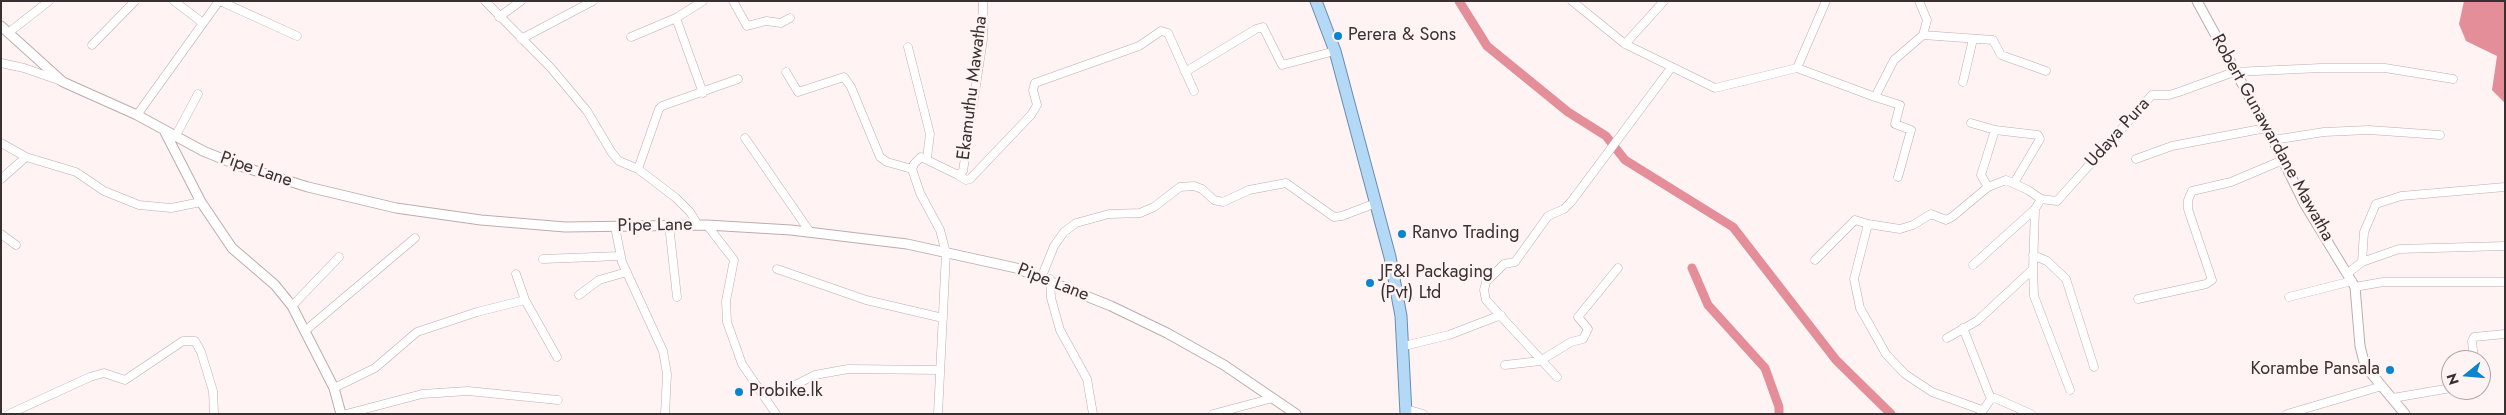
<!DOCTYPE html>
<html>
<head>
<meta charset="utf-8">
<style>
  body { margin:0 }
  #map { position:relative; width:2506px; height:415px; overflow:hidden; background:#fff3f4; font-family:Jost,sans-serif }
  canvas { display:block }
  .frame { position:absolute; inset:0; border:2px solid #383031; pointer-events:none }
  .north { position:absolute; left:2441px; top:350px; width:50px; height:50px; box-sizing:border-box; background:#fff3f4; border:1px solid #afa5a6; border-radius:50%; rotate:253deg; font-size:14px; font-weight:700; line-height:20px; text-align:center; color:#383031 }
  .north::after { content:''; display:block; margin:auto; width:18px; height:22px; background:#0985cd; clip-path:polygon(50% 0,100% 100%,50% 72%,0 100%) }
</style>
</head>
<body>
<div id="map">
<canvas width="2506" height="415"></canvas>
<div class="frame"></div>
<div class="north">N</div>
</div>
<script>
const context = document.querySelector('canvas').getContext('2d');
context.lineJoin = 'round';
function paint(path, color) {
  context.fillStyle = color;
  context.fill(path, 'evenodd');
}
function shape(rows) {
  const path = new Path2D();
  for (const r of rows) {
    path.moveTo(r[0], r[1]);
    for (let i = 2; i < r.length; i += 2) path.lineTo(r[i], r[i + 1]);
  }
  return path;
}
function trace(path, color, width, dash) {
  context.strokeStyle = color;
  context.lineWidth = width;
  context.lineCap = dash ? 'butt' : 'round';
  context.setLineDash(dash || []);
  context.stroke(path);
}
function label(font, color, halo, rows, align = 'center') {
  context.font = font + ' Jost,sans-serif';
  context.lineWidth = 5;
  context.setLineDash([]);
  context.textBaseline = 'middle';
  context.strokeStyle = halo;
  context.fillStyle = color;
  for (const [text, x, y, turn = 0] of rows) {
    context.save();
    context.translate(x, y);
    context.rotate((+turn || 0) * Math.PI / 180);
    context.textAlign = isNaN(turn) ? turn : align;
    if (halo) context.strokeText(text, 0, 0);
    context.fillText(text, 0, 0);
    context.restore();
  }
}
paint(shape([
  [2464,1,2505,1,2505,103,2492,90,2497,56,2466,41,2459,24]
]), '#e38e98');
trace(shape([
  [1459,1,1487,46,1568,112,1606,136,1625,160,1733,227,1836,360,1891,414],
  [1692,268,1708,305,1765,368,1779,407,1779,414]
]), '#e38e98', 9);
const minor = shape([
  [174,1,203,23],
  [220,1,297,36],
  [485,1,551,68,587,111,612,153,619,161,638,169,676,198,690,212,698,225],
  [733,1,747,26,766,21,781,23,790,18],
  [1572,1,1625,44,1715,88,1797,68,1875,97,1894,60,1923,35,1927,20,1919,1],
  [499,17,521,1],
  [676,18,703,93],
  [8,33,49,1],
  [1923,35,1993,40,2001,55,2046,71],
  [631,37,676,18,703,1],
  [521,39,593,1],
  [1625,44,1664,1],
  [92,45,135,1],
  [908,47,930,134,927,158],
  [1,63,24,68,61,81],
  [1797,68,1826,1],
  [786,72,798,92,844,77,851,87,880,157,887,162,912,169],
  [1185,72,1256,29,1263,27,1282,65,1335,51],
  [1963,82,1973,39],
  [1875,97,1900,105,1895,124,1911,130,1898,177],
  [137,115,219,1],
  [1971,123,1995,130,2038,135,2040,139,2014,183],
  [175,137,198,94],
  [745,138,810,232],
  [2273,140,2324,132,2369,130,2440,135],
  [1,143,26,157,76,172,104,191,139,205,171,208,201,202],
  [2136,159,2172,146,2266,128],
  [638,169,659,109,662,106,738,79],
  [958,175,966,180,970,179,1031,115,1037,105,1033,90,1035,83,1139,46,1161,31,1168,33,1194,91],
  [1,179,26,157],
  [1988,187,1981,175,1995,130],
  [2041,199,2057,201,2152,95,2169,95,2179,92,2234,72,2321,68,2385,68,2453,79],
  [1868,224,1854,279,1860,308,1886,354,1905,374,1932,392,1982,410],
  [669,225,677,297],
  [707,225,734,260,726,301,727,322,742,364,776,414],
  [615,227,622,262,663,351,667,374,665,414],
  [1,234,16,245],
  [2033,255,2047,261,2066,279,2094,367],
  [543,259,620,256],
  [1815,260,1855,220,1868,224,1900,229,1913,225,1931,214,1946,220,1952,217,1988,187,2006,180,2028,190,2041,199,2035,209,2033,269,2034,296,2070,390],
  [2362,262,2364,232,2376,204,2401,196,2505,187],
  [1973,265,2035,209],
  [777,269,866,300,943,318],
  [2348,273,2362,262,2399,249,2505,246],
  [516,274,525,300,557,357],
  [1042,276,1054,246,1064,232,1076,223,1109,214,1140,213,1154,207,1180,187,1194,186,1202,189,1214,200,1223,202,1249,190,1286,183,1334,217,1342,216,1376,203],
  [1050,279,1051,298,1060,330,1087,379,1093,414],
  [2355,287,2383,282,2505,282],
  [579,295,599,280,627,272],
  [2289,297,2352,281],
  [2138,299,2206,284,2212,280,2188,209,2188,200,2192,191,2231,182,2283,160],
  [292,306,339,257],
  [1963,328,1991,399],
  [306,330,415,238],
  [1947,338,1977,321,2033,269],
  [1404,346,1449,335,1501,315],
  [2474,360,2472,341,2474,337,2505,334],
  [1505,365,1540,361,1571,342,1583,339,1588,329,1578,317,1618,268],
  [1557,377,1486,300,1484,290,1486,282,1504,264,1515,262,1548,216,1564,209,1571,202,1671,68],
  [334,388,375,368,417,332,477,312,525,300],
  [783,391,815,375,848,369,939,370],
  [2393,398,2451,388],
  [1406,409,1423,414],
  [1981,413,1991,399,1995,398,2031,414],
  [9,414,90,377,104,373,125,380,183,341,195,341,201,352,213,391,214,414],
  [346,414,422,394,468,391,558,400],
  [938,414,946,253,940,230,920,193,912,169,914,164,921,157,958,175,963,171,983,39,983,1],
  [1213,414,1273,398],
  [2287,414,2382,386]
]);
const tertiary = shape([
  [2197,1,2273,140,2304,203,2355,287,2360,346,2365,366,2405,414],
  [1,26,63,82,137,115,203,151,240,166,308,187,396,208,481,220,565,227,707,225,791,230,907,244,1016,268,1111,306,1167,333,1224,365,1296,414],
  [165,132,201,202,232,248,275,285,292,306,334,388,341,414]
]);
const primary = shape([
  [1316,1,1335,51,1390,257,1401,316,1406,414]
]);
trace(minor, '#beacad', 9);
trace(tertiary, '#beacad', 11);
trace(primary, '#688dae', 13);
trace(minor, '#fff', 8);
trace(tertiary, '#fff', 9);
trace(primary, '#b4d9f7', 11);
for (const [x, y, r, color] of [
  [1338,36,5,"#0985cd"],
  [1402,234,5,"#0985cd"],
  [1370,283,5,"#0985cd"],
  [2390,370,5,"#0985cd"],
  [739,392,5,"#0985cd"]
]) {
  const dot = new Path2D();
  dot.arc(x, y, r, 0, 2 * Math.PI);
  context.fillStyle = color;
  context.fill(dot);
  trace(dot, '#fff3f4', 2);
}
label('18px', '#383031', '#fff3f4', [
  ["Perera & Sons",1348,36],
  ["Ranvo Trading",1412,234],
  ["JF&I Packaging",1380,273],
  ["(Pvt) Ltd",1380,294],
  ["Korambe Pansala",2380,370,"right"],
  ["Probike.lk",749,392]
], 'left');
label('18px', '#383031', '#fff3f4', [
  ["Ekamuthu Mawatha",973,88,-83],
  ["Udaya Pura",2118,133,-48],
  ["Robert Gunawardane Mawatha",2272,138,61],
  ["Pipe Lane",256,170,19],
  ["Pipe Lane",655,226,-1],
  ["Pipe Lane",1053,283,21]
]);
</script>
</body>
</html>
